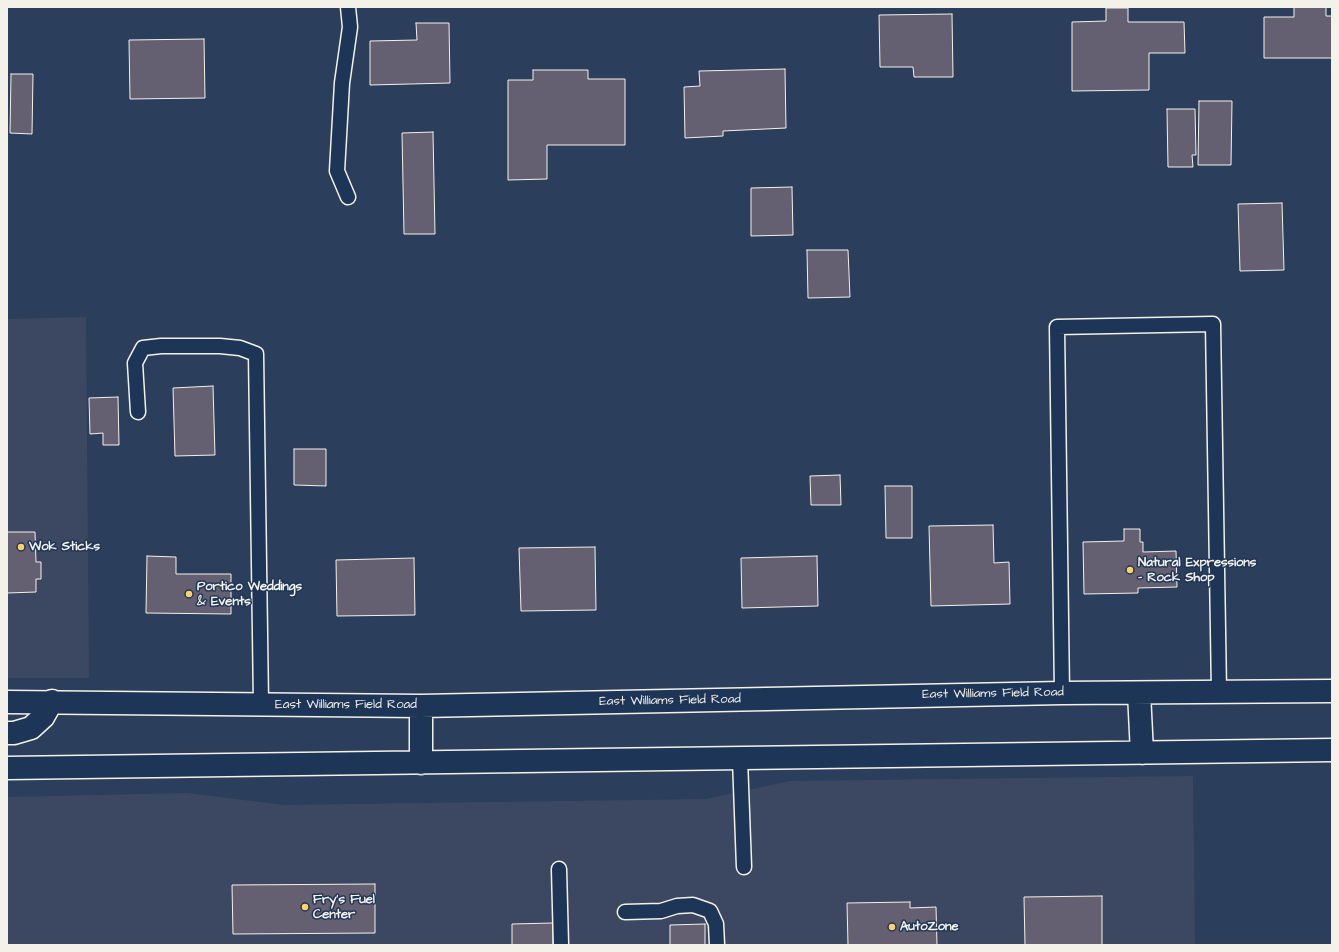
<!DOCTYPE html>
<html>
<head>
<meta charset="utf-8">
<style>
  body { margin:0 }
  #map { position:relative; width:1339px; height:952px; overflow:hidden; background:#2b3e5c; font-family:"Architects Daughter",sans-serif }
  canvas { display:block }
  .frame { position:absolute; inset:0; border:8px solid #f4f1e8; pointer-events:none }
</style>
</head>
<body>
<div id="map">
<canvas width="1339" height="952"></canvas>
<div class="frame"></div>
</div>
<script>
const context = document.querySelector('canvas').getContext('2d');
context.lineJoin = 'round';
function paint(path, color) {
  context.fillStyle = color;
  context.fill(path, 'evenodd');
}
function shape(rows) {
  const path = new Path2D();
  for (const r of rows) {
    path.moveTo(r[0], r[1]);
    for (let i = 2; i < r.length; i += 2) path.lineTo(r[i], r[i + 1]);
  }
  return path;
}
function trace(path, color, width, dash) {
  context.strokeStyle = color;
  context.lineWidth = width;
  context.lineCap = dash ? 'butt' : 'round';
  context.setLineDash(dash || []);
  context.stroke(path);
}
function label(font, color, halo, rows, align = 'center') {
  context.font = font + ' "Architects Daughter",sans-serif';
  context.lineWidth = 3;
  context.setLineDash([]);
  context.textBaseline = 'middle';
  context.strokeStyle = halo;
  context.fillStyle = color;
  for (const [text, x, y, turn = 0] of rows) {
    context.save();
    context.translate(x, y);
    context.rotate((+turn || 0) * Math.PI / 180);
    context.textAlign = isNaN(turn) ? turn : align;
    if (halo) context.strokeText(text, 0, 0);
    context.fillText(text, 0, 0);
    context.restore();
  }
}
paint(shape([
  [86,317,89,678,7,678,7,319],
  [1193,776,1195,945,7,945,7,797,187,793,284,805,706,799,790,781]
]), '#3c4862');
const building = shape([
  [1294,7,1326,7,1326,16,1332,16,1332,58,1264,58,1264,17,1294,17,1294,7],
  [1106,8,1128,8,1128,22,1184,22,1185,53,1149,53,1149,90,1072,91,1072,22,1106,21,1106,8],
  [952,14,953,77,914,77,913,67,880,67,879,15,952,14],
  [416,23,449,23,450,83,370,85,370,41,417,40,416,23],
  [204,39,205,98,130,99,129,40,204,39],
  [785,69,786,128,723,131,723,136,685,138,684,87,700,86,699,71,785,69],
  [533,70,588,70,588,79,625,79,625,145,547,145,547,179,508,180,508,80,533,80,533,70],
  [11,74,33,74,32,134,10,133,11,74],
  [1199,101,1232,101,1231,165,1198,165,1199,101],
  [1167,109,1195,109,1196,155,1192,155,1193,167,1168,167,1167,109],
  [433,132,435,234,404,234,402,133,433,132],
  [792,187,793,235,751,236,751,188,792,187],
  [1282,203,1284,270,1240,271,1238,204,1282,203],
  [807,250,848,250,850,297,808,298,807,250],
  [213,386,215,455,175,456,173,388,213,386],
  [118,397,119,445,103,445,103,433,90,434,89,398,118,397],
  [294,449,326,449,326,486,294,485,294,449],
  [840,475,841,505,811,505,810,476,840,475],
  [885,486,912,486,912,538,886,538,885,486],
  [993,525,994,563,1009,562,1010,604,931,606,929,526,993,525],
  [1124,529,1140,529,1140,542,1143,542,1143,552,1176,551,1177,587,1138,588,1138,593,1084,594,1083,542,1124,541,1124,529],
  [7,532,35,532,36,562,41,562,41,579,36,579,36,592,7,593,7,532],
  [595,547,596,610,521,611,519,548,595,547],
  [147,556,176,557,176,574,231,574,231,614,146,613,147,556],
  [817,556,818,606,742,608,741,558,817,556],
  [414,558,415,615,337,616,336,560,414,558],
  [375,884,375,933,233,934,232,885,375,884],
  [1102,896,1102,945,1025,945,1024,897,1102,896],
  [910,902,910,908,936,907,937,945,848,945,847,903,910,902],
  [553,923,553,945,512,945,512,924,553,923],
  [705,924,705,945,670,945,670,925,705,924]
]);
paint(building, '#646071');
trace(building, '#f4f1e8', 1);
const lane = shape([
  [348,197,337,171,342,83,350,27,348,7],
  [138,412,135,363,143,348,161,346,220,346,240,348,256,354,261,704],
  [1062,693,1057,327,1213,324,1219,692],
  [740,759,744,867],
  [559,869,561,945],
  [625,912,661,911,677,906,693,905,710,911,716,924,717,945]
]);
const secondary = shape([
  [1139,693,1142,753],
  [7,702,421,706,1062,693,1332,691],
  [7,733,14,733,31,728,43,717,52,701],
  [421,763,421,706],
  [7,768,1332,750]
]);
trace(lane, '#f4f1e8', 17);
trace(secondary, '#f4f1e8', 25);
trace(lane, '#1d3557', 14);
trace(secondary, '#1d3557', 22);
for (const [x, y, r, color] of [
  [21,547,4,"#ffd166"],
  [1130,570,4,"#ffd166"],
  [189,594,4,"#ffd166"],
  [305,907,4,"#ffd166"],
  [892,927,4,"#ffd166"]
]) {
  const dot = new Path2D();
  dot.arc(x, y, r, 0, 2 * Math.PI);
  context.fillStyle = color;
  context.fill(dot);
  trace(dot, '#1d3557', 1.5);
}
label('bold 13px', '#f4f1e8', '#1d3557', [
  ["Wok Sticks",29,547],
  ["Natural Expressions",1138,563],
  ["- Rock Shop",1138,578],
  ["Portico Weddings",197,587],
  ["& Events",197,602],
  ["Fry's Fuel",313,900],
  ["Center",313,915],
  ["AutoZone",900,927]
], 'left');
label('13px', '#f4f1e8', '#1d3557', [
  ["East Williams Field Road",993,694,-1],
  ["East Williams Field Road",670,701,-1],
  ["East Williams Field Road",346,705]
]);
</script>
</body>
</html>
